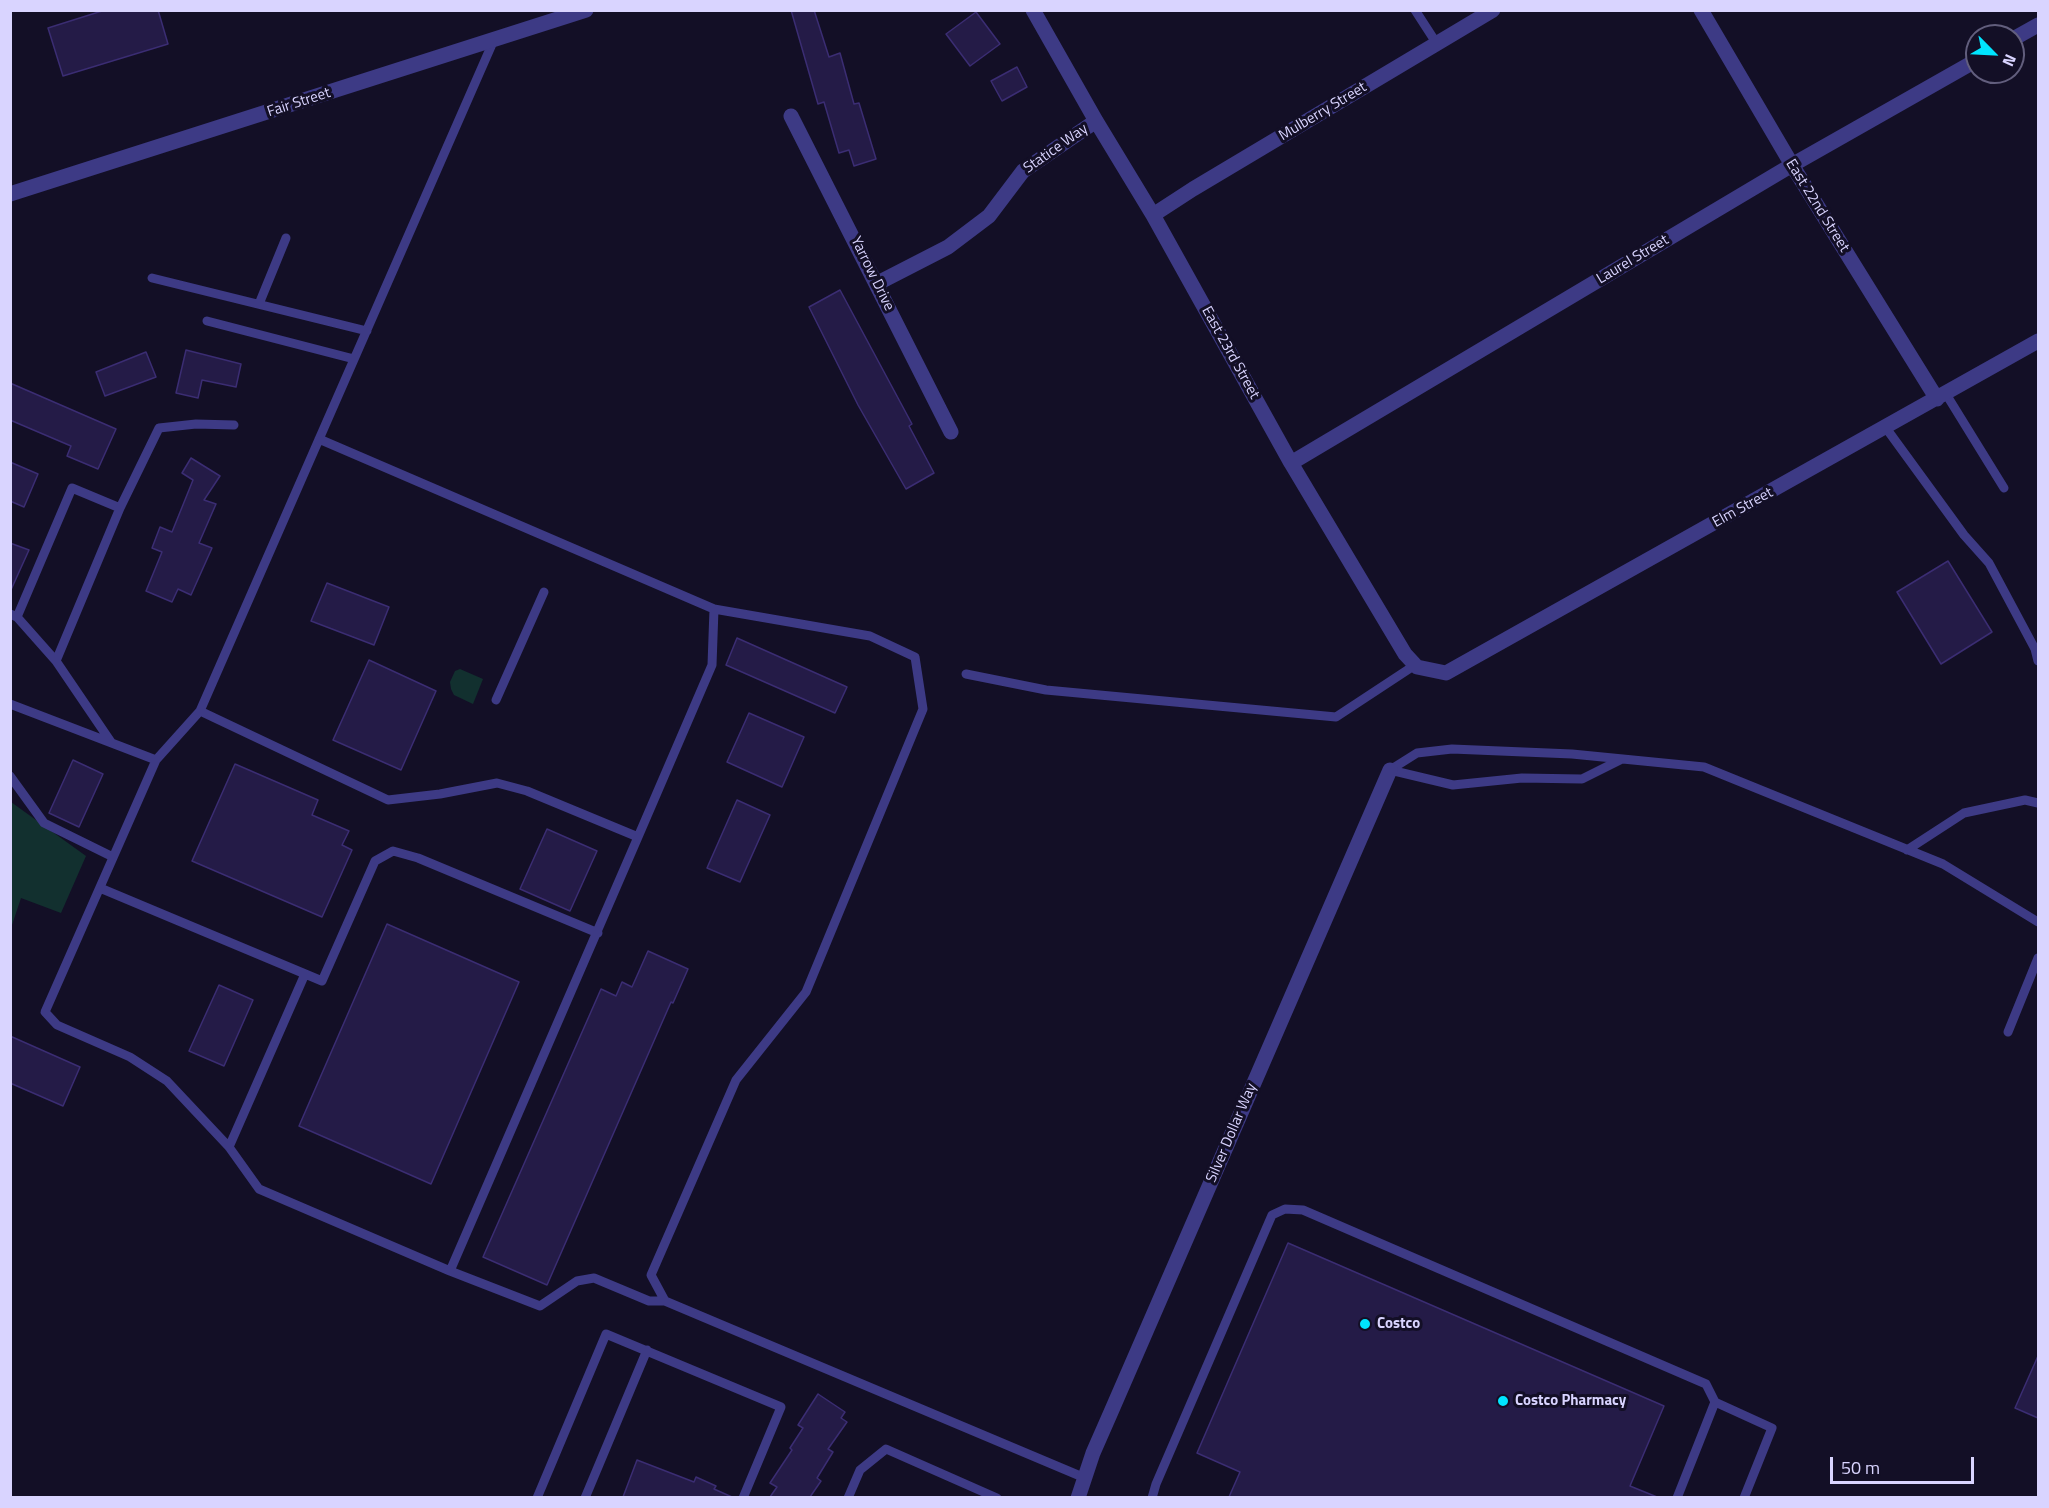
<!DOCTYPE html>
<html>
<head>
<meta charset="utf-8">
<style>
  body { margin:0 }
  #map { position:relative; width:2049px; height:1508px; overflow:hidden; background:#130f26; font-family:"Titillium Web",sans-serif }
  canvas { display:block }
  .frame { position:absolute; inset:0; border:12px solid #d9d4ff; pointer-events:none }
  .north { position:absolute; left:1965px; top:24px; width:60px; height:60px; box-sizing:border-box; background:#130f26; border:2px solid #625e7d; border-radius:50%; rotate:114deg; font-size:16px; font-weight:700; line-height:24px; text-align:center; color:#d9d4ff }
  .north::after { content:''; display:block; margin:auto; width:21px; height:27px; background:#00e5ff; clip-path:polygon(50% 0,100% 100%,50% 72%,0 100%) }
  .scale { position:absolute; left:1830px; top:1457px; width:144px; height:27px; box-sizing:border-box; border:3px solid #d9d4ff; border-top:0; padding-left:8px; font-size:18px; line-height:21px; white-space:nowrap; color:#d9d4ff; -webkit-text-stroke:4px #130f26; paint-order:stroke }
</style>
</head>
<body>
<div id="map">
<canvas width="2049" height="1508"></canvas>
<div class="frame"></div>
<div class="north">N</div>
<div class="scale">50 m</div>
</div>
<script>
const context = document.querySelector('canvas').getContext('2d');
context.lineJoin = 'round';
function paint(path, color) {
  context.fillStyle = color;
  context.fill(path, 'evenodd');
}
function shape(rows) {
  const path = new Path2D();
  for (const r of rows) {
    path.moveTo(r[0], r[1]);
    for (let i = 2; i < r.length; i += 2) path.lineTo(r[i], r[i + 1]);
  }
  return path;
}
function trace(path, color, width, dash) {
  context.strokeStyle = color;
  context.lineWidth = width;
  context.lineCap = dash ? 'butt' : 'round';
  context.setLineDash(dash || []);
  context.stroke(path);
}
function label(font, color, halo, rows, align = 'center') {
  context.font = font + ' "Titillium Web",sans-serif';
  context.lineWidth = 6;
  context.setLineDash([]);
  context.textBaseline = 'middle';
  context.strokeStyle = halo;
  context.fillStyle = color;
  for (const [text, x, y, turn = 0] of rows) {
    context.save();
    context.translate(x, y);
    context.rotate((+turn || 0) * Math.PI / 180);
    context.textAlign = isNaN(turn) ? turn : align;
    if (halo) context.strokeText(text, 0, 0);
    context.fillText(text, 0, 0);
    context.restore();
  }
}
paint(shape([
  [460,669,483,679,473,704,454,695,451,689,450,682,455,671],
  [11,802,86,856,61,913,21,898,11,928]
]), '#12302f');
const building = shape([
  [105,10,158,10,168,44,63,76,48,28,105,10],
  [791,10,814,10,829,57,840,53,854,104,859,103,876,159,854,166,849,150,839,153,824,102,818,104,791,10],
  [976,12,1000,44,970,66,946,34,976,12],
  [1017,67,1027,87,1002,101,991,81,1017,67],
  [840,290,912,424,909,426,934,473,906,489,858,405,809,307,840,290],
  [186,350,241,364,236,387,202,380,198,398,176,393,186,350],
  [146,352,156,377,105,396,96,372,146,352],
  [10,383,116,429,98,469,67,456,71,446,10,420,10,383],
  [191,458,220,476,204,500,216,504,199,543,212,548,191,595,178,589,172,602,146,591,162,552,152,548,160,527,172,532,193,480,182,473,191,458],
  [10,462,38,474,24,507,10,501,10,462],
  [10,543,29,550,10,592,10,543],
  [1948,561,1992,632,1941,664,1897,592,1948,561],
  [327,583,389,607,374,645,311,621,327,583],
  [737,638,847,687,835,713,726,665,737,638],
  [369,660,436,691,401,770,333,740,369,660],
  [749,713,804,737,782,787,727,762,749,713],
  [73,760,103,774,79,827,49,813,73,760],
  [235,764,318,800,312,815,349,831,342,845,352,850,322,917,192,861,235,764],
  [737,800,770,815,740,882,707,868,737,800],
  [547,829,597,851,570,911,520,889,547,829],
  [387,924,519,982,431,1184,299,1126,387,924],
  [648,951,688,969,673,1003,671,1002,547,1285,483,1257,601,989,616,996,622,982,632,987,648,951],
  [219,985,253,1000,224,1066,189,1051,219,985],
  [10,1036,80,1067,63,1106,10,1083,10,1036],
  [1288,1243,1664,1406,1630,1486,1657,1497,1229,1497,1240,1472,1197,1453,1288,1243],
  [2038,1356,2038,1418,2015,1408,2038,1356],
  [818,1394,845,1412,841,1418,847,1422,828,1449,833,1452,817,1478,821,1481,810,1497,770,1497,777,1487,770,1483,792,1450,790,1448,803,1428,798,1425,818,1394],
  [637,1460,694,1482,696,1477,716,1486,714,1489,732,1497,623,1497,637,1460]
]);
paint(building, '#241b47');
trace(building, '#3b2d73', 1.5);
trace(shape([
  [1415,10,1437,44],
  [152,278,367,331],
  [259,304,286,238],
  [207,321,354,359],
  [1946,394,2004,488],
  [1886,428,1964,535,1989,563,2035,649,2038,661],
  [319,439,714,609,870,636,915,657,923,709,806,992,736,1080,651,1275,665,1301,1085,1478],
  [10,614,17,617,56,661,111,742],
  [17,617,72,488,120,508],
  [56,661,120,508,159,428,196,424,234,425],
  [966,674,1046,690,1336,717,1415,665],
  [496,700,544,592],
  [10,704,156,760],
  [200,711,388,800,440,794,497,783,527,791,638,837,450,1271,259,1189,229,1147,167,1081,130,1057,57,1025,45,1012,156,760,200,711,493,42],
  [1390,770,1417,753,1452,749,1572,754,1704,767,1943,864,2038,922],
  [1390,770,1453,785,1522,778,1582,779,1620,760],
  [10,776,44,823,113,857],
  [638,837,712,665,714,609],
  [1907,850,1964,813,2025,800,2038,803],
  [100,888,322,981,375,861,393,851,418,858,598,933],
  [2008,1032,2038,958],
  [229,1147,305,974],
  [450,1271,540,1306,577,1281,594,1278,649,1301,665,1301],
  [537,1498,606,1334,781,1407,743,1498],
  [585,1498,647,1350],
  [848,1498,860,1470,886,1449,997,1498],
  [1152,1498,1156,1484,1272,1215,1285,1209,1303,1210,1706,1384,1715,1402],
  [1677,1498,1715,1402,1772,1428,1744,1498]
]), '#3d3a85', 9);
trace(shape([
  [1033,10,1096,121,1153,215,1291,463,1405,654,1417,667,1446,673,2038,341],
  [1701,10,1792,165,1937,399],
  [2013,39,2038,25],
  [791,116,951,432],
  [1153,215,1193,189,1493,10],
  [876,284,948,247,989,216,1023,171,1096,121],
  [1291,463,1792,165,1977,60],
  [1078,1498,1093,1453,1111,1412,1390,770]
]), '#3d3a85', 15);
trace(shape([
  [10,194,586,10]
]), '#3d3a85', 15);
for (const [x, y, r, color] of [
  [1365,1324,6,"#00e5ff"],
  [1503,1401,6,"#00e5ff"]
]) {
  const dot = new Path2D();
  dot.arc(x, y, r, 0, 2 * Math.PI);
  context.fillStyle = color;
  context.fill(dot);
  trace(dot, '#130f26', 2);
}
label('15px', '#d9d4ff', '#130f26', [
  ["Fair Street",299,103,-18],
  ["Mulberry Street",1323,112,-31],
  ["Statice Way",1056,149,-35],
  ["East 22nd Street",1817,206,58],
  ["Laurel Street",1633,260,-31],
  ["Yarrow Drive",872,274,64],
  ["East 23rd Street",1230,353,61],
  ["Elm Street",1743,508,-29],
  ["Silver Dollar Way",1232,1133,-67]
]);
label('bold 15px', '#d9d4ff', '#130f26', [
  ["Costco",1377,1324],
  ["Costco Pharmacy",1515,1401]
], 'left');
</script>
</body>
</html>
